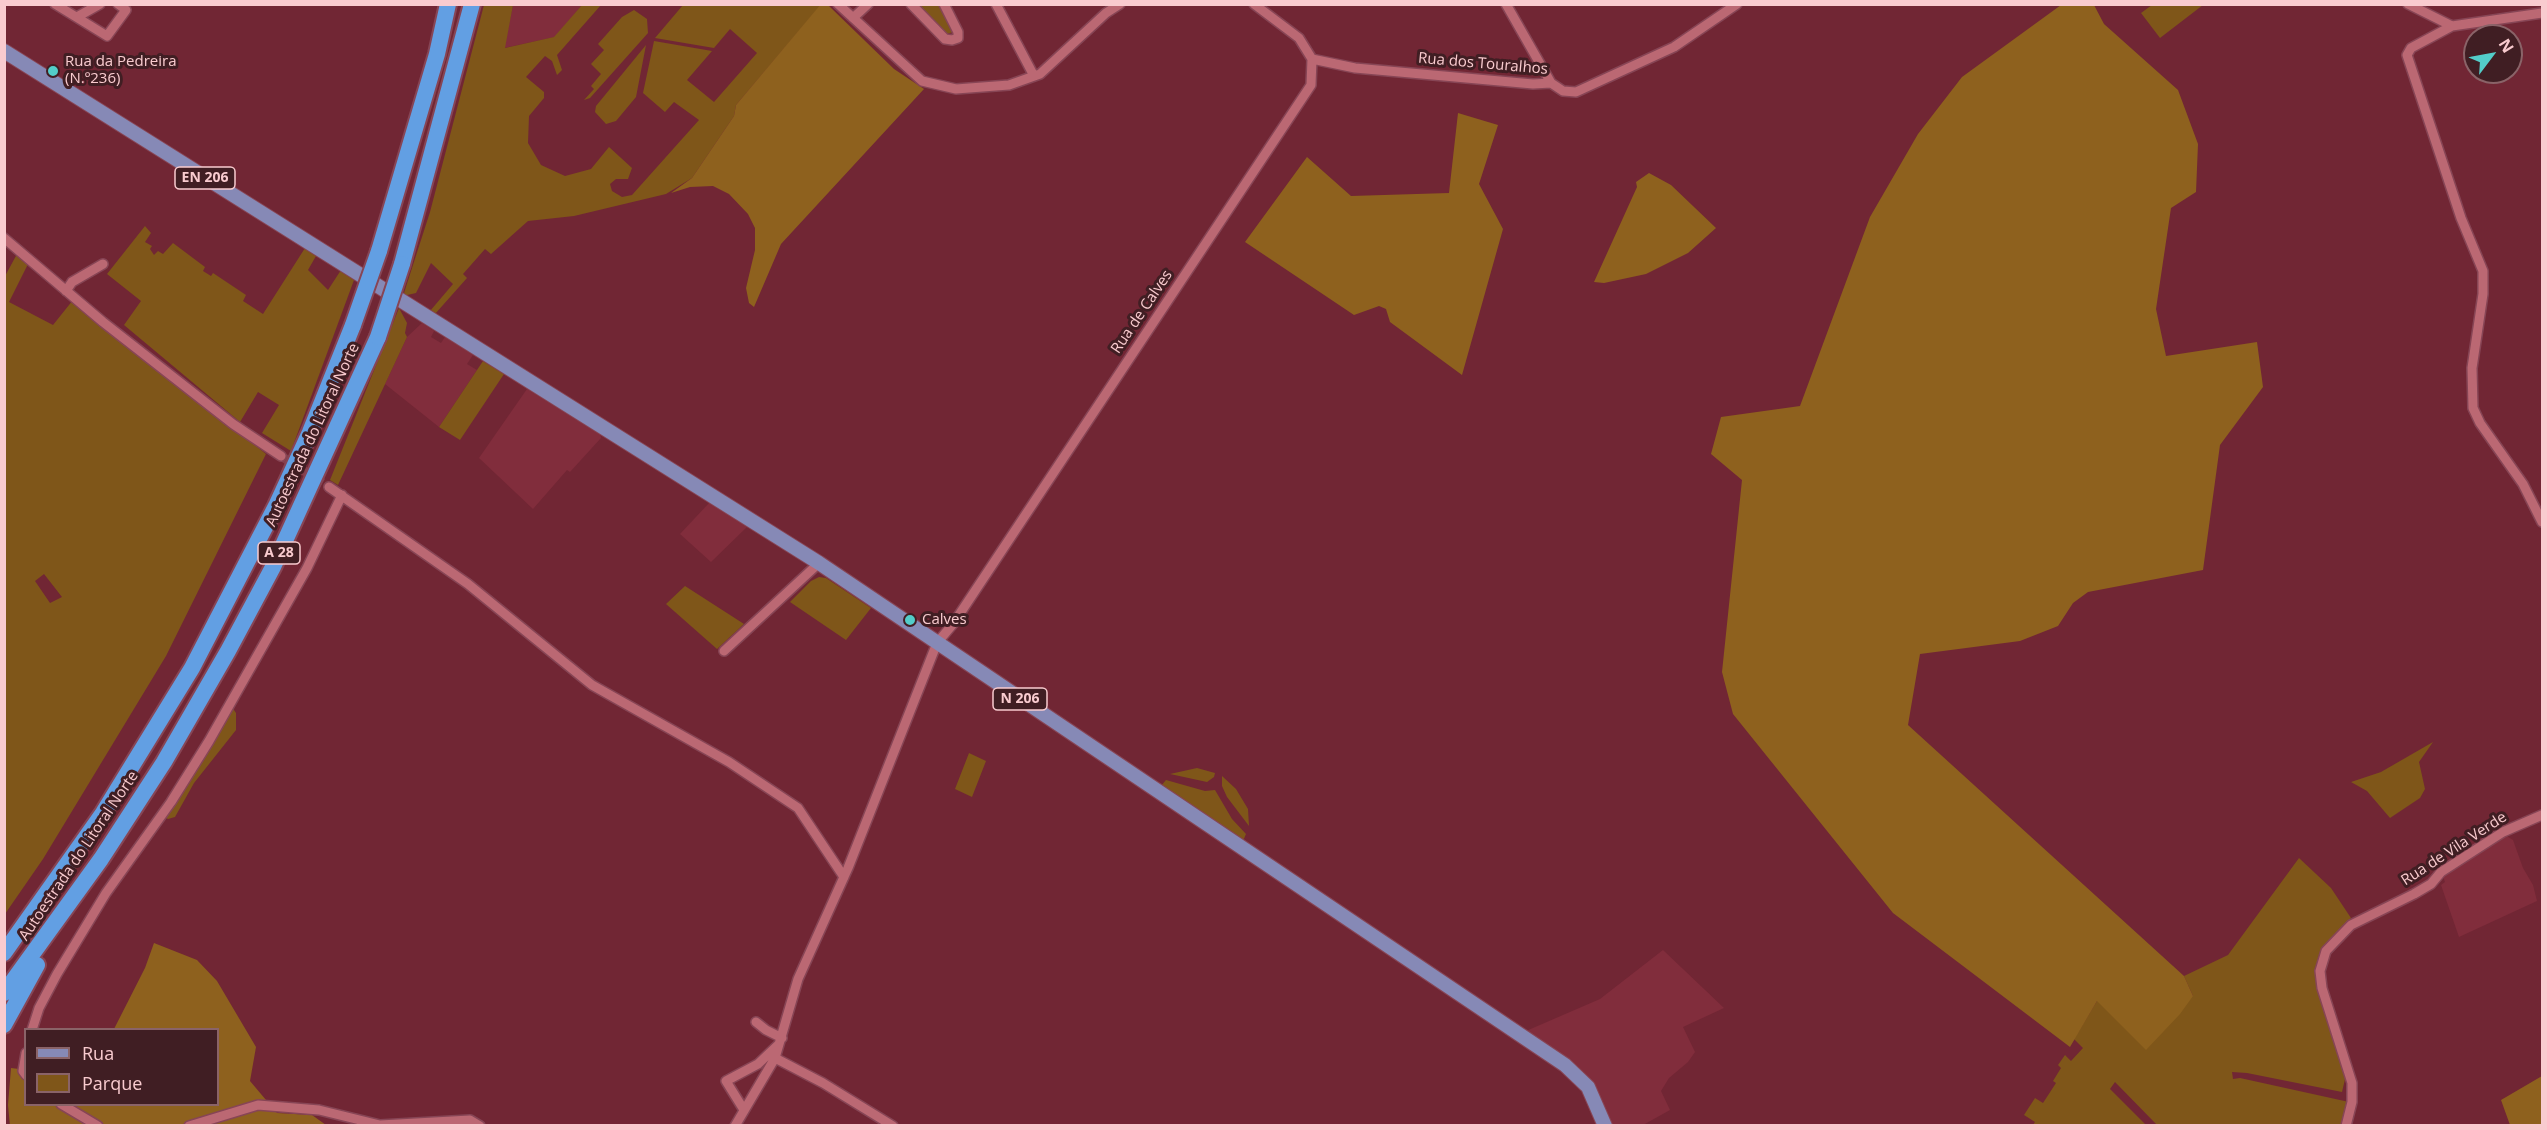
<!DOCTYPE html>
<html>
<head>
<meta charset="utf-8">
<style>
  body { margin:0 }
  #map { position:relative; width:2547px; height:1130px; overflow:hidden; background:#712634; font-family:"Open Sans",sans-serif }
  canvas { display:block }
  .frame { position:absolute; inset:0; border:6px solid #f9cbcf; pointer-events:none }
  .legend { position:absolute; left:24px; top:1028px; width:195px; height:78px; box-sizing:border-box; background:#401e23; border:2px solid #8a6368; margin:0; padding:8px 10px; list-style:none; font-size:18px; color:#f9cbcf }
  .legend li { display:flex; align-items:center; gap:12px; height:30px }
  .legend b { width:30px; border:2px solid #8a6368 }
  .north { position:absolute; left:2463px; top:24px; width:60px; height:60px; box-sizing:border-box; background:#401e23; border:2px solid #8a6368; border-radius:50%; rotate:58deg; font-size:16px; font-weight:700; line-height:24px; text-align:center; color:#f9cbcf }
  .north::after { content:''; display:block; margin:auto; width:21px; height:27px; background:#53cdc9; clip-path:polygon(50% 0,100% 100%,50% 72%,0 100%) }
</style>
</head>
<body>
<div id="map">
<canvas width="2547" height="1130"></canvas>
<div class="frame"></div>
<ul class="legend">
<li><b style="height:8px;background:#8689b6"></b>Rua</li>
<li><b style="height:16px;background:#7f5619"></b>Parque</li>
</ul>
<div class="north">N</div>
</div>
<script>
const context = document.querySelector('canvas').getContext('2d');
context.lineJoin = 'round';
function paint(path, color) {
  context.fillStyle = color;
  context.fill(path, 'evenodd');
}
function shape(rows) {
  const path = new Path2D();
  for (const r of rows) {
    path.moveTo(r[0], r[1]);
    for (let i = 2; i < r.length; i += 2) path.lineTo(r[i], r[i + 1]);
  }
  return path;
}
function trace(path, color, width, dash) {
  context.strokeStyle = color;
  context.lineWidth = width;
  context.lineCap = dash ? 'butt' : 'round';
  context.setLineDash(dash || []);
  context.stroke(path);
}
function label(font, color, halo, rows, align = 'center') {
  context.font = font + ' "Open Sans",sans-serif';
  context.lineWidth = 6;
  context.setLineDash([]);
  context.textBaseline = 'middle';
  context.strokeStyle = halo;
  context.fillStyle = color;
  for (const [text, x, y, turn = 0] of rows) {
    context.save();
    context.translate(x, y);
    context.rotate((+turn || 0) * Math.PI / 180);
    context.textAlign = isNaN(turn) ? turn : align;
    if (halo) context.strokeText(text, 0, 0);
    context.fillText(text, 0, 0);
    context.restore();
  }
}
paint(shape([
  [513,5,582,5,555,37,504,48],
  [422,323,434,331,431,337,441,343,445,337,473,355,467,364,477,370,439,427,385,384,407,337],
  [527,389,600,434,601,438,570,472,567,470,533,509,479,458],
  [710,502,748,526,711,562,680,534],
  [2505,835,2513,840,2523,868,2533,885,2537,901,2459,937,2441,885,2445,882,2443,876],
  [1663,950,1724,1008,1683,1027,1695,1052,1688,1062,1669,1078,1661,1091,1670,1110,1643,1125,1610,1125,1589,1080,1574,1064,1526,1031,1600,999]
]), '#812d3c');
paint(shape([
  [484,5,513,5,505,48,554,37,582,5,601,5,557,55,562,70,557,75,552,61,545,56,526,77,544,92,544,98,529,116,528,143,541,165,565,176,591,169,609,147,632,168,628,179,616,179,610,184,612,191,622,197,632,195,699,120,674,102,665,112,643,93,654,41,712,51,687,80,714,102,757,53,730,29,714,48,655,38,683,5,821,5,736,105,734,116,692,178,666,194,574,216,528,221,491,254,485,249,463,274,467,278,435,314,430,311,453,284,431,263,416,293,403,296,430,212],
  [918,5,939,5,953,32,947,34],
  [2152,5,2152,4,2203,5,2160,38,2141,13],
  [634,10,647,19,648,33,590,98,584,100,594,89,591,86,601,74,591,64,604,50,598,44,622,17],
  [646,45,636,97,616,121,606,124,595,112,596,106],
  [145,226,151,233,145,242,152,246,150,249,154,255,158,251,163,254,173,243,205,267,203,271,211,276,213,273,246,295,243,301,263,314,305,248,316,256,308,270,328,290,341,270,354,280,291,451,262,433,279,405,258,392,240,422,124,325,141,301,107,274],
  [17,254,28,264,9,302,53,325,73,300,266,454,166,656,43,859,5,914,4,278],
  [44,574,62,597,50,603,35,581],
  [399,308,407,323,405,333,407,337,338,485,330,480],
  [483,361,504,374,460,440,439,427],
  [819,577,826,578,871,608,846,640,790,602,811,581],
  [685,586,744,624,717,649,666,604],
  [232,707,236,713,236,730,194,783,175,817,168,819,164,817],
  [2433,742,2419,762,2425,789,2420,798,2390,818,2367,791,2351,782,2381,772],
  [969,753,986,761,972,797,955,789],
  [1197,768,1215,773,1214,777,1207,782,1170,774],
  [1222,776,1236,789,1248,809,1249,826,1227,797,1222,786],
  [1166,780,1205,791,1215,790,1232,819,1246,834,1243,841,1161,786],
  [2299,858,2331,888,2351,918,2327,942,2318,958,2315,972,2346,1075,2342,1092,2247,1073,2232,1072,2233,1079,2240,1078,2349,1102,2342,1125,2157,1125,2115,1082,2110,1089,2146,1125,2033,1125,2035,1122,2024,1115,2035,1098,2043,1103,2056,1083,2053,1081,2061,1068,2058,1065,2065,1055,2071,1061,2083,1048,2074,1039,2097,1001,2193,996,2184,976,2228,955]
]), '#7f5619');
paint(shape([
  [821,4,828,5,894,69,924,89,781,244,754,307,749,303,746,288,755,250,755,228,748,214,729,194,713,186,690,187,671,193,692,178,734,116,736,105],
  [2061,5,2094,5,2104,24,2178,90,2198,144,2196,192,2171,208,2156,309,2166,356,2257,342,2263,387,2220,445,2203,570,2088,592,2073,603,2058,626,2020,641,1920,654,1908,725,2184,976,2193,996,2180,1014,2146,1050,2097,1001,2070,1047,1893,913,1733,714,1722,672,1742,480,1711,454,1721,417,1800,406,1870,217,1918,134,1962,77],
  [1458,113,1498,125,1479,184,1503,229,1462,375,1390,322,1386,309,1379,306,1354,315,1245,242,1307,157,1351,196,1449,193],
  [1649,173,1671,185,1716,228,1688,253,1646,274,1604,283,1594,282,1637,187,1636,182],
  [154,943,197,960,217,981,256,1047,250,1081,277,1113,312,1115,326,1125,10,1126,8,1105,11,1068,19,1069,25,1081,26,1104,55,1105,70,1114,75,1105,218,1104,218,1030,114,1029,145,968],
  [2542,1076,2542,1125,2510,1125,2501,1100]
]), '#8e611e');
trace(shape([
  [281,456,329,487]
]), '#853f4b', 9, [9, 4.5]);
const street = shape([
  [55,4,107,36,126,10,118,4],
  [838,4,922,81,956,89,1009,85,1040,74,1106,13,1120,4],
  [911,4,945,39,952,40,958,38,958,32,944,4],
  [996,4,1034,76],
  [1506,4,1551,83],
  [2408,4,2452,26],
  [2542,13,2452,26,2411,48,2407,55,2461,218,2483,271,2483,294,2472,368,2473,408,2480,423,2523,484,2542,522],
  [77,17,100,4],
  [853,18,868,4],
  [1312,59,1355,68,1533,84,1551,83,1563,91,1576,92,1674,47,1737,4],
  [4,238,103,322,233,424,281,456],
  [66,291,72,282,103,264],
  [329,487,468,584,592,685,729,762,798,808,844,877],
  [724,651,819,563],
  [756,1022,766,1030,782,1038],
  [32,1030,39,1008,57,974,106,893,171,802,209,741,307,568,342,495],
  [26,1053,23,1071,26,1075],
  [775,1058,823,1083,893,1126],
  [61,1104,98,1126],
  [744,1110,726,1081,758,1064,778,1045],
  [189,1126,258,1105,319,1110,380,1125,470,1120,480,1126],
  [735,1126,775,1058,798,979,848,868,937,643,953,624,1311,85,1312,59,1299,38,1254,4],
  [2346,1126,2352,1102,2352,1083,2322,988,2320,971,2326,951,2351,925,2414,894,2431,884,2441,872,2503,832,2542,815]
]);
const primary = shape([
  [4,51,819,563,1565,1065,1588,1087,1605,1126]
]);
const highway = shape([
  [379,251,437,54,448,4],
  [402,264,472,4],
  [4,953,103,813,192,668,276,506,310,432,353,325],
  [4,993,101,859,164,762,228,651,273,567,378,337],
  [4,1025,37,965]
]);
trace(street, '#874555', 12);
trace(primary, '#874555', 16);
trace(highway, '#874555', 20);
trace(street, '#bb6873', 9);
trace(primary, '#8689b6', 14);
trace(highway, '#629fe3', 16);
const highwayBridge = shape([
  [353,325,379,251],
  [378,337,402,264]
]);
trace(highwayBridge, '#874555', 20, []);
trace(highwayBridge, '#629fe3', 16);
for (const [x, y, r, color] of [
  [53,71,6,"#53cdc9"],
  [910,620,6,"#53cdc9"]
]) {
  const dot = new Path2D();
  dot.arc(x, y, r, 0, 2 * Math.PI);
  context.fillStyle = color;
  context.fill(dot);
  trace(dot, '#401e23', 2);
}
for (const [x, y, w] of [
  [205,178,60],
  [279,553,42],
  [1020,699,54]
]) {
  const box = new Path2D();
  box.roundRect(x - w / 2, y - 11, w, 22, 4.5);
  context.fillStyle = '#401e23';
  context.fill(box);
  trace(box, '#f9cbcf', 1.5);
}
label('bold 14px', '#f9cbcf', null, [
  ["EN 206",205,178],
  ["A 28",279,553],
  ["N 206",1020,699]
]);
label('15px', '#f9cbcf', '#401e23', [
  ["Rua da Pedreira",65,62],
  ["(N.º236)",65,79],
  ["Calves",922,620]
], 'left');
label('15px', '#f9cbcf', '#401e23', [
  ["Rua dos Touralhos",1483,64,5],
  ["Rua de Calves",1142,312,-56],
  ["Autoestrada do Litoral Norte",313,435,-65],
  ["Rua de Vila Verde",2454,849,-33],
  ["Autoestrada do Litoral Norte",79,856,-56]
]);
</script>
</body>
</html>
